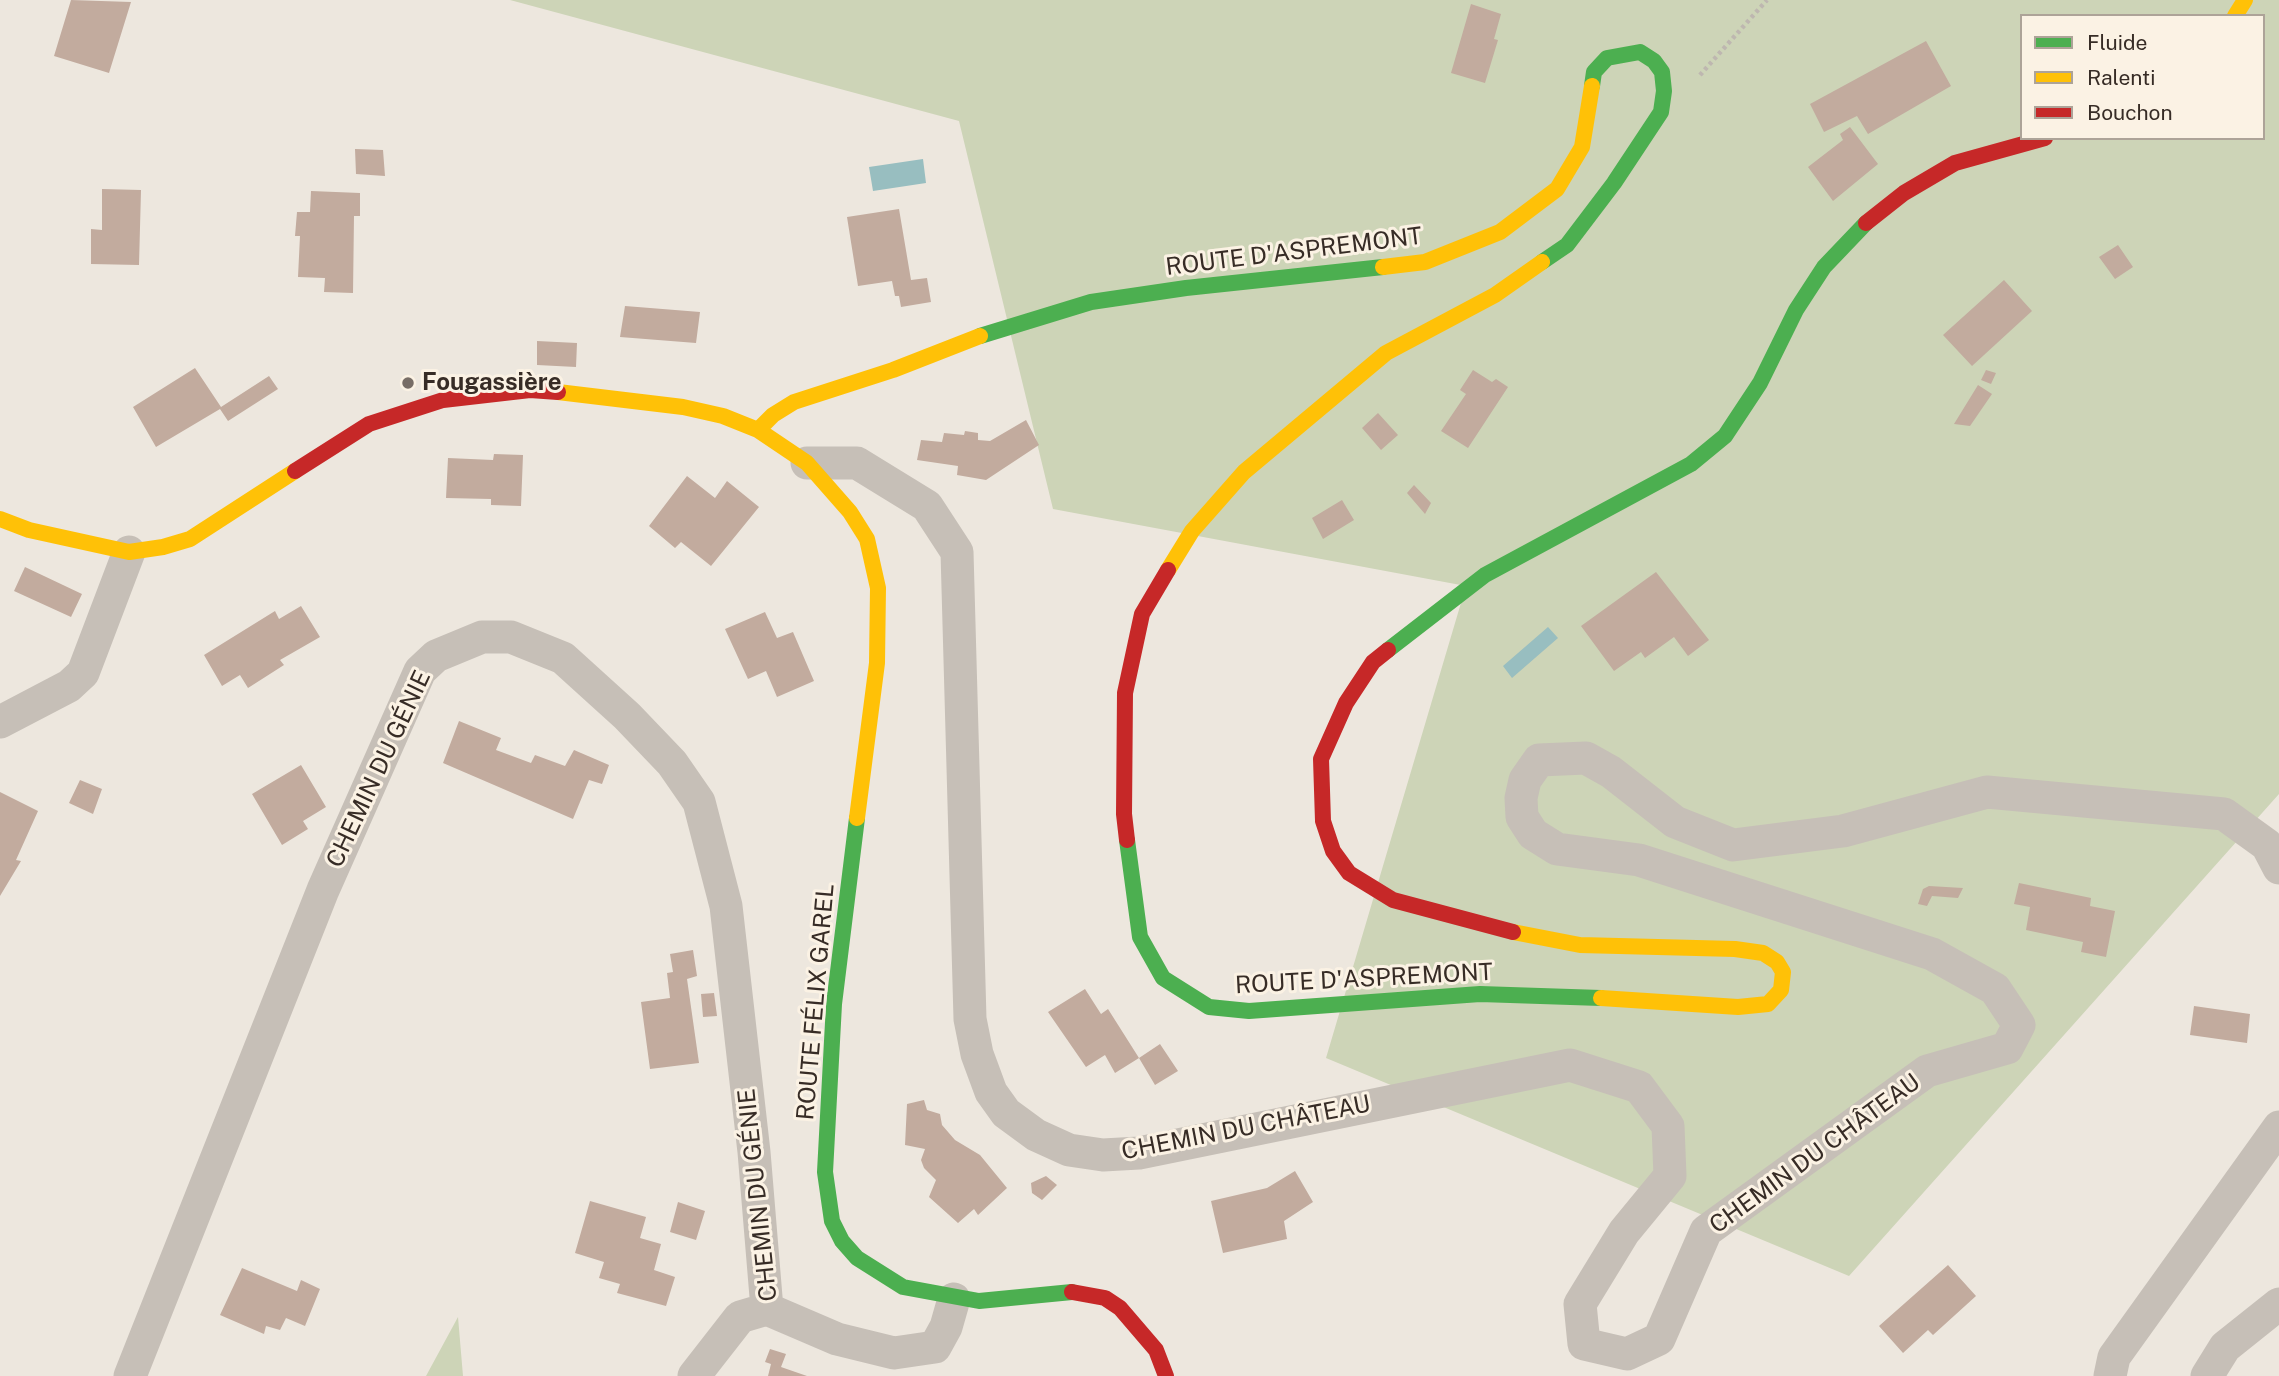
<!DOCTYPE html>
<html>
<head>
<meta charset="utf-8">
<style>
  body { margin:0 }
  #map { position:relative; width:2279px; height:1376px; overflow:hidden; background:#ede7de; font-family:"Public Sans",sans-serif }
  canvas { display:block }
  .legend { position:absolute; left:2020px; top:14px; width:245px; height:126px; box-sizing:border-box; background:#fbf2e4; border:2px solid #ada398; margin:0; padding:9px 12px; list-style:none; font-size:21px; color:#372c26 }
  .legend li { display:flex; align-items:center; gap:14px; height:35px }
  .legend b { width:35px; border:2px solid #ada398 }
</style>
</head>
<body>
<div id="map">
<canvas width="2279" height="1376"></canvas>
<ul class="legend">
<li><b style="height:9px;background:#4caf50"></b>Fluide</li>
<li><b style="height:9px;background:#ffc107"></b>Ralenti</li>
<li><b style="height:9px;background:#c62828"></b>Bouchon</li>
</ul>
</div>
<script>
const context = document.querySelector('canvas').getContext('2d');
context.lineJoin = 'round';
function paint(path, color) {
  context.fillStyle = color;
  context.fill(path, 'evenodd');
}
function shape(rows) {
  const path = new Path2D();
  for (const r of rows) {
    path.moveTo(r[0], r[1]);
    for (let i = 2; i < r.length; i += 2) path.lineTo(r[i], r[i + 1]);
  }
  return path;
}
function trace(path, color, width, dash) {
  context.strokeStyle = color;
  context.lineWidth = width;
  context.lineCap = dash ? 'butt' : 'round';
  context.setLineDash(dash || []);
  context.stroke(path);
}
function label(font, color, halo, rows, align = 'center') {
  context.font = font + ' "Public Sans",sans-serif';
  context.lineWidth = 6;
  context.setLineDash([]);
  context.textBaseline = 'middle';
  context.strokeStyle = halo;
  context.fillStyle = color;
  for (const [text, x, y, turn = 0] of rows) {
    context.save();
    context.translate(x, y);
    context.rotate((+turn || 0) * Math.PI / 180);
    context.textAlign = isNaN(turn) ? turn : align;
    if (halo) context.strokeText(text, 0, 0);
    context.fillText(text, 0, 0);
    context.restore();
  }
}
paint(shape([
  [510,0,2279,0,2279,794,1849,1276,1326,1058,1466,586,1053,509,959,121],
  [2022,16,2263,16,2263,138,2022,138],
  [458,1317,463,1376,426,1376]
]), '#cdd4b7');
paint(shape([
  [923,159,926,183,873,191,869,167],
  [1548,627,1558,638,1512,678,1503,666]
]), '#98bec0');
paint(shape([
  [71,0,131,2,109,73,54,56],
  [1471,4,1501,14,1494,39,1498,40,1485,83,1451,73],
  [1926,41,1951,86,1868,134,1857,116,1824,132,1810,104],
  [1850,127,1878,164,1833,201,1808,167,1843,140,1840,134],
  [355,149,383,150,385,176,356,174],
  [102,189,141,190,139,265,91,264,91,229,102,230],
  [311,191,360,193,360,216,354,216,353,293,324,292,325,278,298,277,300,236,295,236,297,212,310,212],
  [899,209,911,280,927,278,931,302,901,307,899,296,895,296,892,281,858,286,847,217],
  [2118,245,2133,267,2115,279,2099,257],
  [2004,280,2032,311,1972,366,1943,335],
  [625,306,700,312,696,343,620,337],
  [537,341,577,343,576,367,537,365],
  [195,368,221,407,269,376,278,389,228,421,220,409,156,447,133,407],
  [1473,370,1492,382,1496,379,1508,387,1468,448,1441,431,1466,394,1460,390],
  [1986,370,1996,373,1991,384,1981,380],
  [1978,385,1992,394,1970,426,1954,424],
  [1378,413,1398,435,1381,450,1362,428],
  [1026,420,1039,445,986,480,957,475,958,466,917,460,921,440,942,442,944,433,964,435,965,431,978,433,978,440,990,441],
  [494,454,523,455,521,506,491,505,491,499,446,498,448,458,493,460],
  [687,476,715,498,727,481,759,507,711,566,681,542,675,548,649,526],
  [1414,485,1431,503,1425,514,1407,493],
  [1342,500,1354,520,1323,539,1312,518],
  [25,567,82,594,71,617,14,591],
  [1656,572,1709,640,1688,656,1674,637,1645,658,1641,652,1614,671,1581,626],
  [301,606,320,637,280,660,284,665,248,688,240,675,222,686,204,655,275,611,279,619],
  [765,612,777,638,793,632,814,681,777,697,766,671,748,679,725,629],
  [459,721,501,738,496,750,531,763,535,755,565,766,574,750,609,765,602,784,589,780,573,819,443,763],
  [301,765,326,807,303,821,308,829,282,845,252,794],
  [80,780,102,789,93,814,69,803],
  [0,792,38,811,16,860,21,861,0,896],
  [2019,883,2091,898,2090,906,2115,911,2106,957,2081,952,2083,942,2026,930,2030,907,2014,904],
  [1929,886,1963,888,1958,898,1932,896,1927,906,1918,904,1923,889],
  [693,950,697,976,687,979,699,1063,650,1069,641,1002,670,998,667,973,673,972,670,954],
  [1085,989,1101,1014,1108,1009,1139,1058,1115,1073,1105,1055,1086,1067,1048,1012],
  [714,993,717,1016,703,1017,701,994],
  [2194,1006,2250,1014,2247,1043,2190,1035],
  [1160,1044,1178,1071,1155,1085,1139,1058],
  [924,1100,927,1110,940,1114,942,1125,955,1140,980,1155,1007,1188,978,1215,974,1209,958,1223,929,1197,936,1180,924,1168,921,1160,925,1149,905,1145,907,1104],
  [1295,1171,1313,1202,1284,1221,1287,1239,1223,1253,1211,1201,1267,1188],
  [1046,1176,1057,1185,1042,1200,1032,1193,1031,1183],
  [590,1201,646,1217,640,1238,661,1244,654,1270,675,1277,666,1306,617,1293,620,1284,599,1278,604,1262,575,1253],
  [678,1202,705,1211,696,1240,670,1232],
  [1948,1265,1976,1296,1933,1335,1928,1330,1903,1353,1879,1326],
  [242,1268,297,1291,301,1280,320,1289,305,1326,286,1318,280,1330,266,1326,264,1334,220,1315],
  [770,1349,786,1354,781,1367,807,1376,768,1376,771,1364,765,1362]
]), '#c2ab9e');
trace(shape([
  [1700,75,1767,0]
]), '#beb7b0', 4.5, [3.5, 3.5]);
trace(shape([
  [807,463,857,463,927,506,957,552,970,1019,977,1054,991,1092,1006,1113,1036,1135,1069,1150,1103,1155,1139,1153,1570,1065,1639,1087,1668,1126,1670,1176,1624,1232,1580,1304,1584,1344,1627,1354,1659,1339,1706,1231,1927,1071,2007,1048,2019,1025,1995,989,1932,954,1639,860,1557,849,1533,834,1522,817,1521,798,1525,780,1539,760,1586,758,1611,772,1675,822,1733,845,1843,831,1987,792,2224,814,2267,845,2279,868],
  [0,722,69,686,83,673,129,552],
  [130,1376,323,890,420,671,436,656,482,637,511,637,563,658,627,716,672,763,699,802,726,906,754,1152,767,1309,837,1339,894,1353,935,1347,946,1327,954,1299],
  [694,1376,740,1317,767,1309],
  [2110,1376,2114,1357,2279,1127],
  [2207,1376,2225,1347,2279,1304]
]), '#c6bfb7', 33);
trace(shape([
  [1542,262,1567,245,1614,183,1661,112,1664,91,1662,72,1654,61,1640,52,1607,58,1594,72,1592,86],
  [980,336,1091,302,1186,288,1383,267],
  [1388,650,1485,575,1691,464,1725,436,1760,383,1796,310,1824,267,1866,223],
  [857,818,834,1004,825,1172,832,1221,842,1241,857,1258,903,1287,979,1301,1072,1292],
  [1127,840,1140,937,1163,978,1209,1007,1249,1011,1480,994,1601,998]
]), '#4caf50', 16);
trace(shape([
  [2235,16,2245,0],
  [1383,267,1425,262,1500,232,1557,189,1582,147,1592,86],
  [558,392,683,407,723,416,758,430,773,415,794,402,893,370,980,336],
  [758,430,807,463,850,512,867,539,878,588,877,663,857,818],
  [0,519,29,530,129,552,163,547,190,539,295,471],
  [1168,570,1192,531,1244,472,1386,353,1495,295,1542,262],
  [1513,932,1580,945,1735,949,1763,953,1777,962,1783,972,1781,990,1768,1004,1738,1007,1601,998]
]), '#ffc107', 16);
trace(shape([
  [1866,223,1904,193,1955,163,2045,138],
  [295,471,369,424,443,400,530,390,558,392],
  [1388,650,1373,662,1346,703,1321,759,1323,821,1333,851,1349,873,1393,900,1513,932],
  [1127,840,1124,814,1125,693,1142,614,1168,570],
  [1072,1292,1105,1298,1120,1308,1156,1350,1166,1376]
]), '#c62828', 16);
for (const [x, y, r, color] of [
  [408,383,7,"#776d66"]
]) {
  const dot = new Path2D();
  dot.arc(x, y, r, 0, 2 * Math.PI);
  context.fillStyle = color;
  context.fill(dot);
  trace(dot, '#fbf2e4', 2.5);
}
label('24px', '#372c26', '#fbf2e4', [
  ["ROUTE D'ASPREMONT",1294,252,-7],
  ["CHEMIN DU GÉNIE",379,769,-65],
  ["ROUTE D'ASPREMONT",1364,979,-3],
  ["ROUTE FÉLIX GAREL",816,1002,-85],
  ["CHEMIN DU CHÂTEAU",1246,1128,-11],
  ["CHEMIN DU CHÂTEAU",1815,1154,-36],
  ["CHEMIN DU GÉNIE",758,1195,-96]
]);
label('bold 24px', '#372c26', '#fbf2e4', [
  ["Fougassière",422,383]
], 'left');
</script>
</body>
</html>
